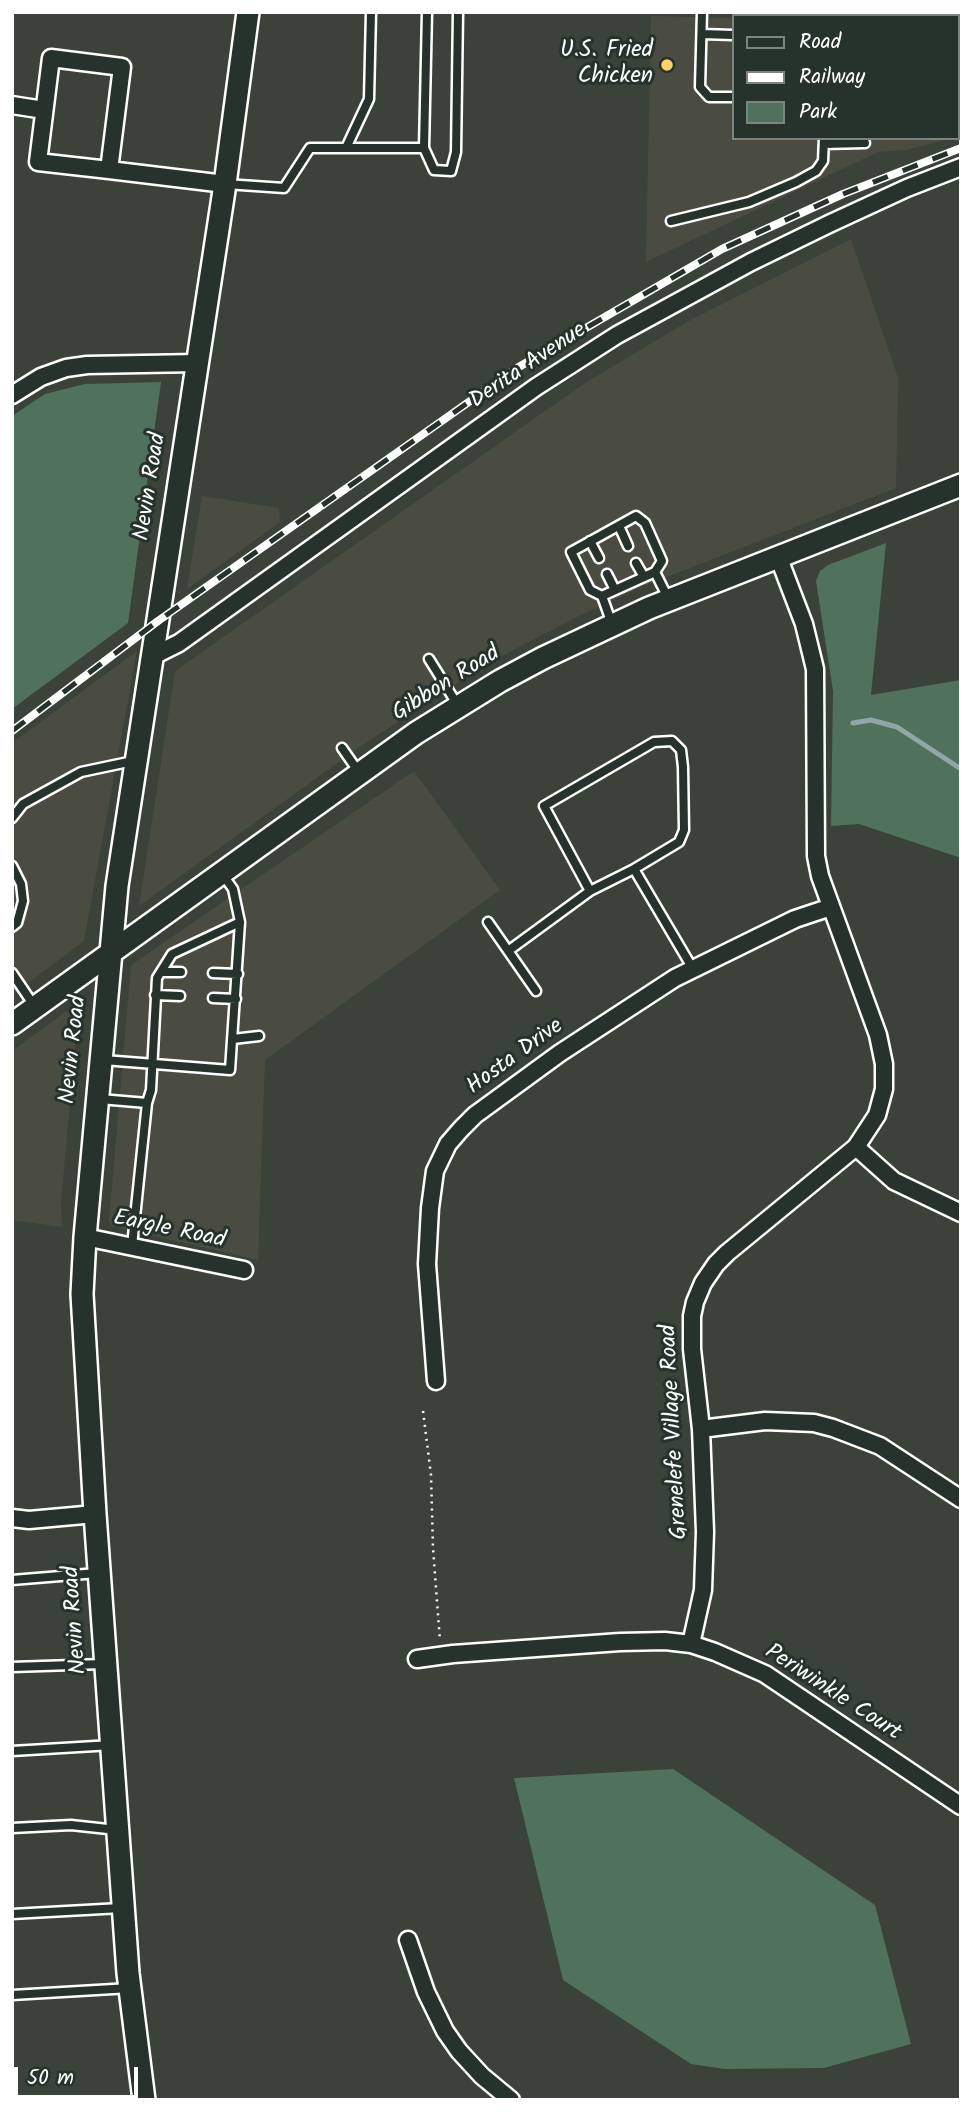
<!DOCTYPE html>
<html>
<head>
<meta charset="utf-8">
<style>
  body { margin:0 }
  #map { position:relative; width:973px; height:2112px; overflow:hidden; background:#3b4239; font-family:Kalam,sans-serif }
  canvas { display:block }
  .frame { position:absolute; inset:0; border:14px solid #fff; pointer-events:none }
  .legend { position:absolute; left:732px; top:14px; width:228px; height:126px; box-sizing:border-box; background:#26332d; border:2px solid #7d8581; margin:0; padding:9px 12px; list-style:none; font-size:21px; color:#fff }
  .legend li { display:flex; align-items:center; gap:14px; height:35px }
  .legend b { width:35px; border:2px solid #7d8581 }
  .scale { position:absolute; left:14px; top:2067px; width:124px; height:32px; box-sizing:border-box; border:4px solid #fff; border-top:0; padding-left:9px; font-size:21px; line-height:24px; white-space:nowrap; color:#fff; -webkit-text-stroke:5px #26332d; paint-order:stroke }
</style>
</head>
<body>
<div id="map">
<canvas width="973" height="2112"></canvas>
<div class="frame"></div>
<ul class="legend">
<li><b style="height:9px;background:#26332d"></b>Road</li>
<li><b style="height:9px;background:#fff"></b>Railway</li>
<li><b style="height:19px;background:#50715c"></b>Park</li>
</ul>
<div class="scale">50 m</div>
</div>
<script>
const context = document.querySelector('canvas').getContext('2d');
context.lineJoin = 'round';
function paint(path, color) {
  context.fillStyle = color;
  context.fill(path, 'evenodd');
}
function shape(rows) {
  const path = new Path2D();
  for (const r of rows) {
    path.moveTo(r[0], r[1]);
    for (let i = 2; i < r.length; i += 2) path.lineTo(r[i], r[i + 1]);
  }
  return path;
}
function trace(path, color, width, dash) {
  context.strokeStyle = color;
  context.lineWidth = width;
  context.lineCap = dash ? 'butt' : 'round';
  context.setLineDash(dash || []);
  context.stroke(path);
}
function label(font, color, halo, rows, align = 'center') {
  context.font = font + ' Kalam,sans-serif';
  context.lineWidth = 6;
  context.setLineDash([]);
  context.textBaseline = 'middle';
  context.strokeStyle = halo;
  context.fillStyle = color;
  for (const [text, x, y, turn = 0] of rows) {
    context.save();
    context.translate(x, y);
    context.rotate((+turn || 0) * Math.PI / 180);
    context.textAlign = isNaN(turn) ? turn : align;
    if (halo) context.strokeText(text, 0, 0);
    context.fillText(text, 0, 0);
    context.restore();
  }
}
paint(shape([
  [651,16,733,18,733,138,950,138,907,150,878,152,646,262],
  [957,23,961,23,961,135,957,136],
  [851,239,898,378,896,488,641,587,579,616,490,662,361,746,139,906,175,671,585,383,687,322],
  [202,496,279,508,280,522,187,589],
  [137,651,84,941,12,995,12,743],
  [414,771,500,890,265,1060,258,1260,111,1226,109,1221,131,965],
  [79,1002,61,1202,62,1227,12,1220,12,1051]
]), '#4a4c41');
paint(shape([
  [161,382,128,623,12,709,12,416,45,394,85,384],
  [886,543,871,695,961,680,961,858,859,824,831,826,833,691,816,581,820,571,828,565],
  [673,1769,875,1905,911,2044,824,2068,725,2069,691,2064,563,1980,514,1778]
]), '#50715c');
trace(shape([
  [853,723,871,720,897,727,961,769]
]), '#91a6a7', 5);
const lane = shape([
  [427,12,424,148,434,170,451,171,456,152,458,12],
  [702,12,700,87,709,97,733,97],
  [949,12,949,16],
  [830,16,831,12],
  [702,34,733,35],
  [824,144,865,143],
  [346,148,424,148],
  [226,184,284,188,310,148,346,148,369,99,371,12],
  [671,221,749,202,796,182,816,171,823,161,824,138],
  [619,526,628,546],
  [590,541,599,558],
  [636,563,644,577],
  [655,572,668,598],
  [607,574,615,590],
  [602,596,655,572,662,561,645,523,636,516,571,552,590,590,602,596,612,624],
  [429,659,457,704],
  [342,748,358,771],
  [12,818,23,804,81,772,133,761],
  [12,866,21,884,23,901,17,923,12,927],
  [634,869,679,842,684,830,683,767,681,750,672,741,654,742,544,806,590,891,634,869,693,969],
  [488,922,536,991],
  [508,951,590,891],
  [161,972,181,972],
  [12,973,35,1007],
  [213,973,238,974],
  [155,995,180,996],
  [213,998,236,999],
  [233,1039,259,1036],
  [104,1060,230,1070,240,922,233,889,223,875],
  [100,1099,147,1103],
  [132,1246,147,1103,151,1090,157,978,172,954,240,922],
  [12,1580,97,1573],
  [12,1667,103,1664],
  [12,1751,112,1745],
  [12,1828,71,1825,117,1830],
  [12,1914,121,1908],
  [12,1995,130,1988]
]);
const street = shape([
  [12,105,44,110],
  [109,170,122,67,51,58,38,162,109,170,225,184],
  [12,395,41,377,66,368,87,365,197,363],
  [153,656,179,643,536,387,617,335,751,262,831,223,907,188,961,167],
  [856,1147,894,1181,961,1213],
  [85,1237,244,1270],
  [436,1381,427,1264,430,1208,435,1171,448,1144,461,1129,475,1115,560,1053,675,978,795,919,831,907],
  [701,1429,765,1421,814,1423,833,1428,880,1446,961,1499],
  [12,1518,29,1520,95,1514],
  [691,1644,703,1590,705,1532,701,1429,692,1349,692,1316,695,1302,703,1283,716,1264,727,1253,856,1147,877,1115,884,1089,884,1064,878,1035,820,876,816,856,815,669,804,624,778,556],
  [417,1659,453,1654,620,1642,665,1641,691,1644,715,1652,765,1674,961,1806],
  [408,1940,426,1992,445,2031,459,2051,482,2076,511,2100]
]);
const secondary = shape([
  [12,1024,416,733,500,681,543,658,649,608,961,485],
  [144,2100,128,1973,95,1514,82,1294,85,1237,117,886,225,184,248,12]
]);
trace(lane, '#fff', 13);
trace(street, '#fff', 21);
trace(secondary, '#fff', 26);
trace(shape([
  [423,1411,431,1475,433,1548,440,1641]
]), '#fff', 2.5, [2, 5]);
trace(lane, '#26332d', 8);
trace(street, '#26332d', 16);
trace(secondary, '#26332d', 21);
const rail = shape([
  [12,731,158,621,517,368,722,249,843,194,961,148]
]);
trace(rail, '#fff', 8);
trace(rail, '#26332d', 5, [16]);
for (const [x, y, r, color] of [
  [667,65,7,"#ffd166"]
]) {
  const dot = new Path2D();
  dot.arc(x, y, r, 0, 2 * Math.PI);
  context.fillStyle = color;
  context.fill(dot);
  trace(dot, '#26332d', 2.5);
}
label('23px', '#fff', '#26332d', [
  ["U.S. Fried",653,52],
  ["Chicken",653,78]
], 'right');
label('23px', '#fff', '#26332d', [
  ["Derita Avenue",529,367,-34],
  ["Nevin Road",152,487,-81],
  ["Gibbon Road",447,685,-32],
  ["Nevin Road",75,1050,-84],
  ["Hosta Drive",516,1058,-36],
  ["Eargle Road",169,1231,12],
  ["Grenelefe Village Road",676,1432,-93],
  ["Nevin Road",77,1620,-94],
  ["Periwinkle Court",832,1694,33]
]);
</script>
</body>
</html>
